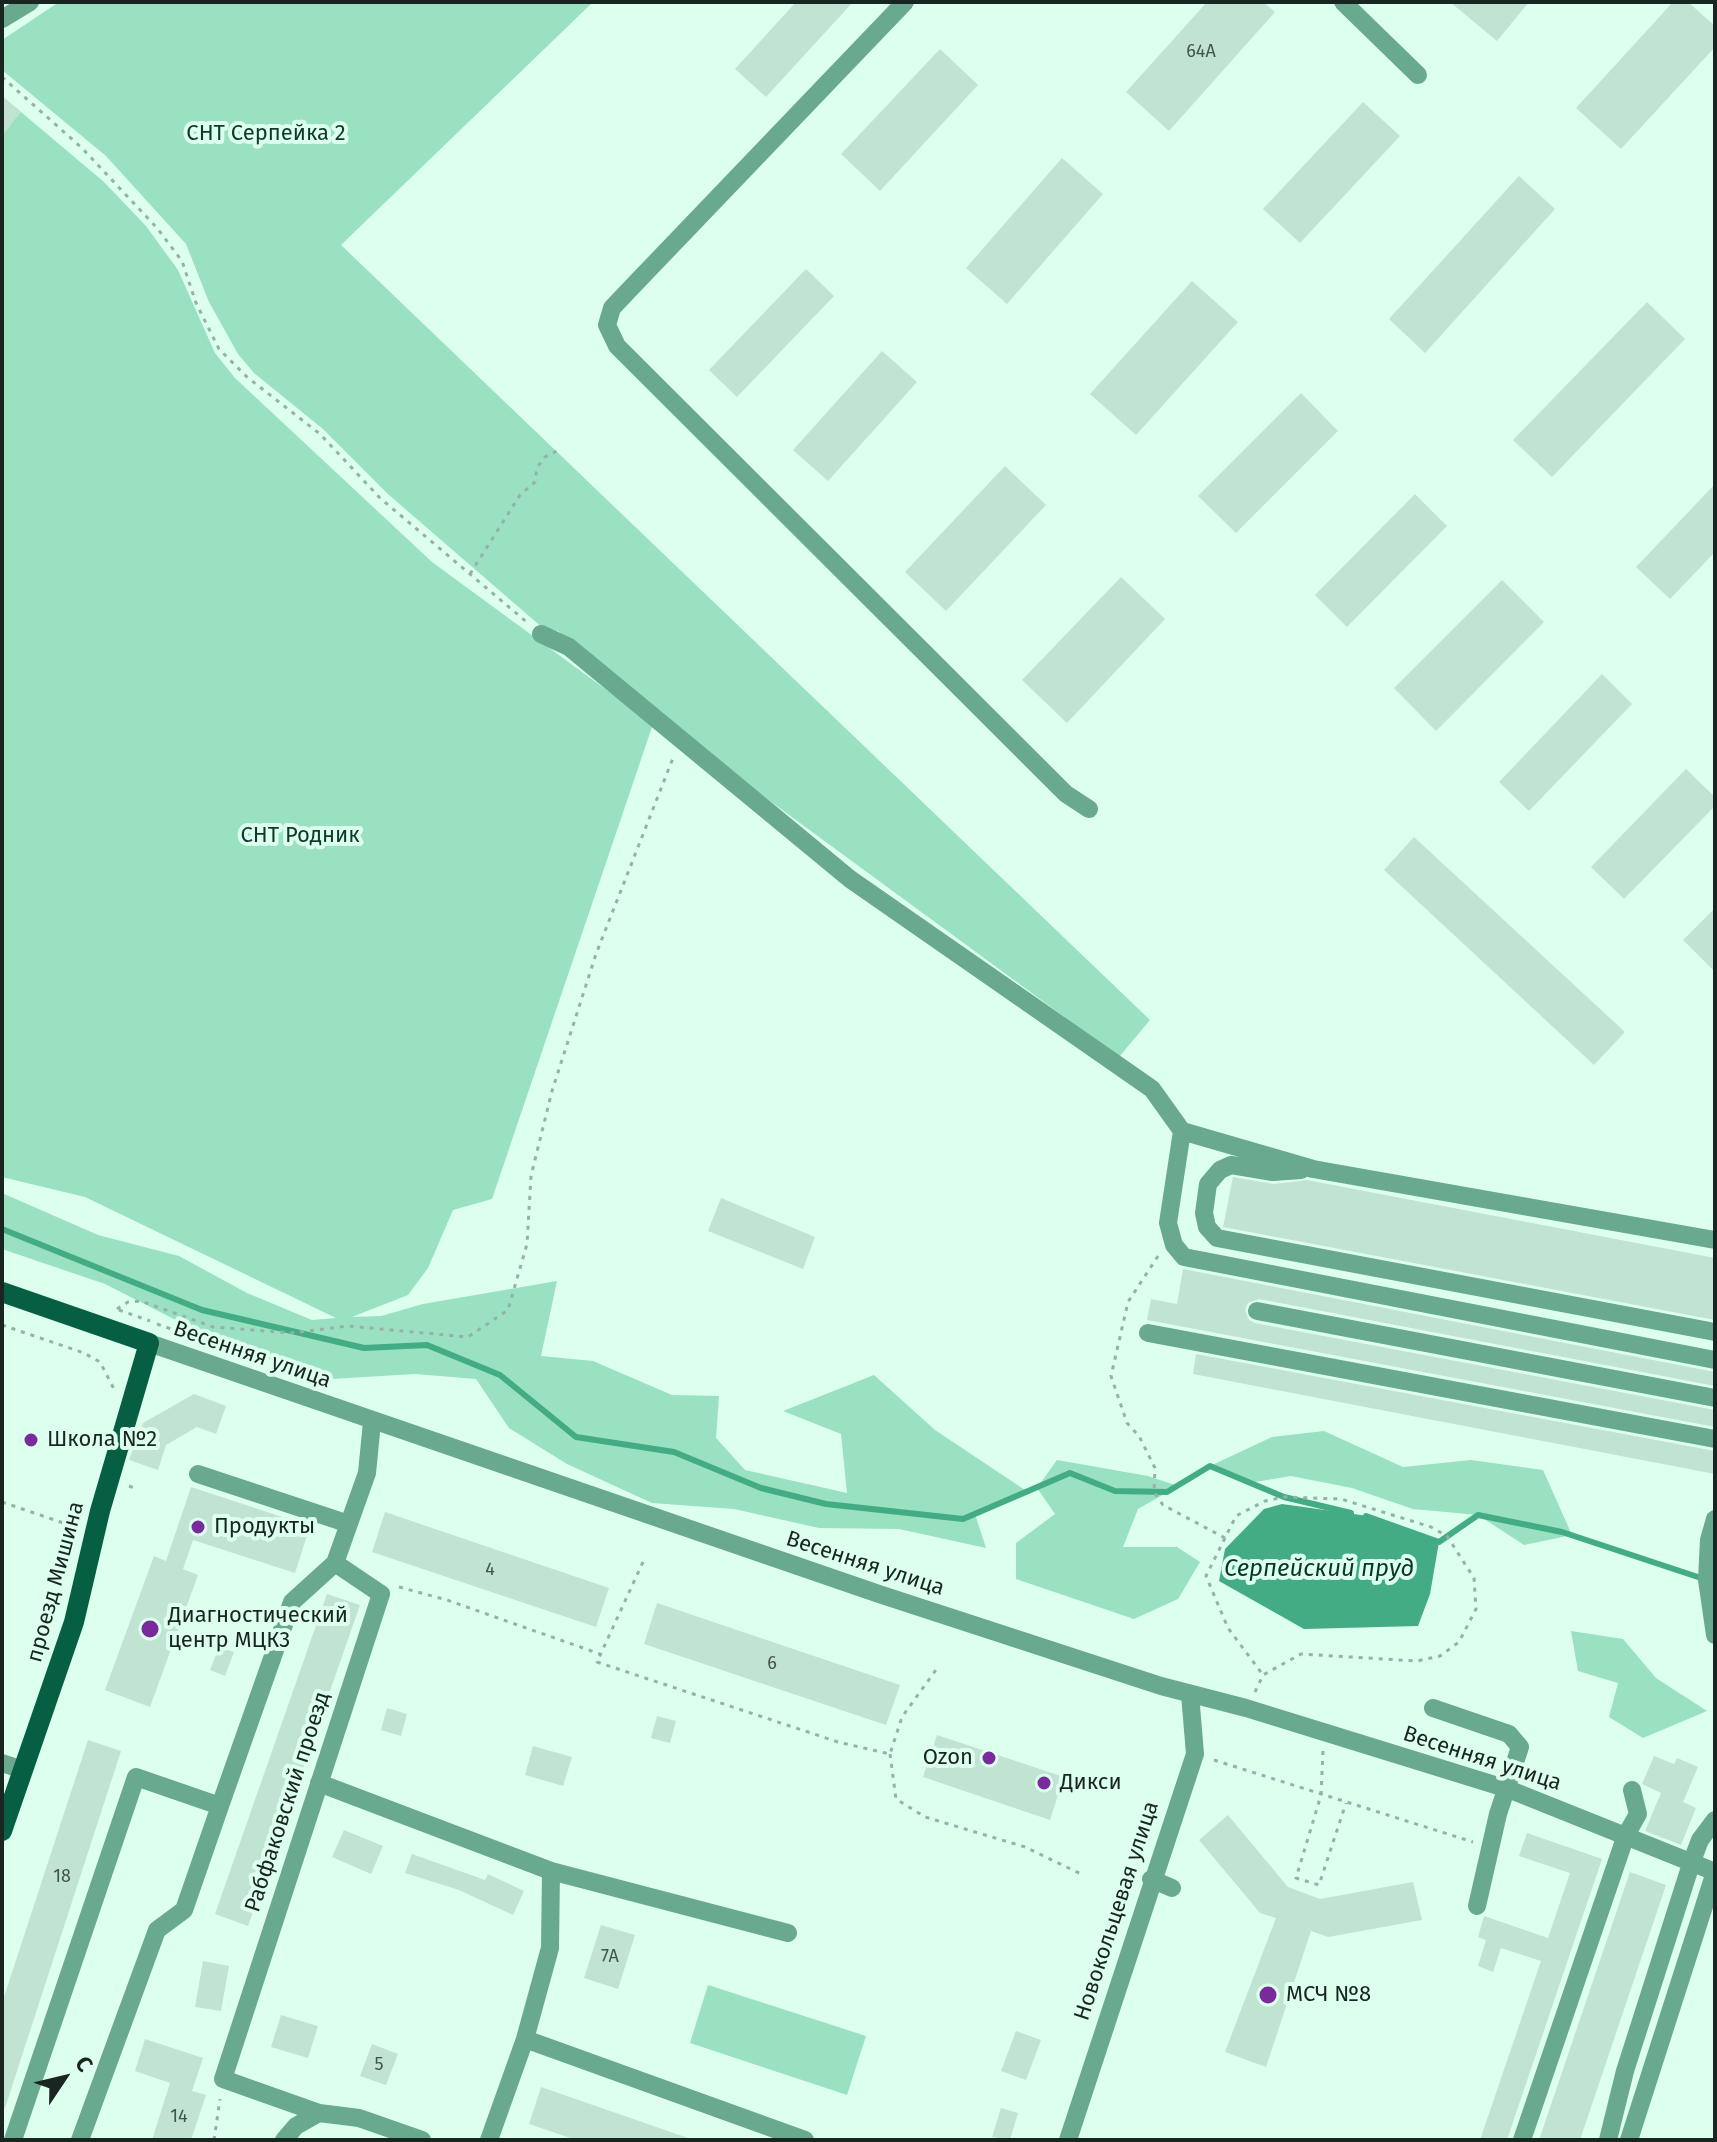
<!DOCTYPE html>
<html>
<head>
<meta charset="utf-8">
<style>
  body { margin:0 }
  #map { position:relative; width:1717px; height:2142px; overflow:hidden; background:#dcffee; font-family:"Fira Sans",sans-serif }
  canvas { display:block }
  .frame { position:absolute; inset:0; border:4px solid #192520; pointer-events:none }
  .north { position:absolute; left:24px; top:2038px; width:80px; height:80px; -webkit-text-stroke:6px #dcffee; paint-order:stroke; rotate:55deg; font-size:22px; font-weight:700; line-height:32px; text-align:center; color:#192520 }
  .north::after { content:''; display:block; margin:auto; width:28px; height:36px; background:#192520; clip-path:polygon(50% 0,100% 100%,50% 72%,0 100%) }
</style>
</head>
<body>
<div id="map">
<canvas width="1717" height="2142"></canvas>
<div class="frame"></div>
<div class="north">С</div>
</div>
<script>
const context = document.querySelector('canvas').getContext('2d');
context.lineJoin = 'round';
function paint(path, color) {
  context.fillStyle = color;
  context.fill(path, 'evenodd');
}
function shape(rows) {
  const path = new Path2D();
  for (const r of rows) {
    path.moveTo(r[0], r[1]);
    for (let i = 2; i < r.length; i += 2) path.lineTo(r[i], r[i + 1]);
  }
  return path;
}
function trace(path, color, width, dash) {
  context.strokeStyle = color;
  context.lineWidth = width;
  context.lineCap = dash ? 'butt' : 'round';
  context.setLineDash(dash || []);
  context.stroke(path);
}
function label(font, color, halo, rows, align = 'center') {
  context.font = font + ' "Fira Sans",sans-serif';
  context.lineWidth = 8;
  context.setLineDash([]);
  context.textBaseline = 'middle';
  context.strokeStyle = halo;
  context.fillStyle = color;
  for (const [text, x, y, turn = 0] of rows) {
    context.save();
    context.translate(x, y);
    context.rotate((+turn || 0) * Math.PI / 180);
    context.textAlign = isNaN(turn) ? turn : align;
    if (halo) context.strokeText(text, 0, 0);
    context.fillText(text, 0, 0);
    context.restore();
  }
}
paint(shape([
  [59,2,593,2,341,245,1150,1020,1119,1057,740,779,558,631,544,629,389,495,323,429,254,373,238,354,209,302,186,244,106,156,2,70,2,40],
  [2,96,104,182,146,226,178,270,215,353,235,378,432,562,653,724,492,1199,453,1210,428,1268,408,1295,352,1317,381,1316,423,1304,557,1281,541,1356,593,1361,672,1395,719,1396,716,1438,745,1470,847,1493,841,1434,783,1411,874,1375,935,1430,1028,1492,975,1514,986,1548,899,1529,819,1528,734,1509,652,1503,567,1464,509,1428,476,1379,415,1374,331,1379,223,1344,105,1284,2,1249,2,1193,98,1235,179,1256,247,1293,312,1320,336,1318,85,1197,2,1177],
  [1324,1431,1403,1467,1471,1460,1543,1470,1572,1535,1524,1545,1478,1515,1413,1509,1352,1488,1291,1476,1249,1483,1210,1466,1272,1437],
  [1057,1460,1148,1476,1178,1486,1138,1509,1123,1547,1177,1547,1200,1562,1178,1599,1134,1619,1016,1579,1016,1543,1055,1514,1037,1488],
  [1571,1631,1623,1639,1656,1678,1707,1711,1643,1738,1609,1717,1618,1683,1578,1671],
  [708,1985,866,2036,847,2095,690,2043]
]), '#99e1c1');
paint(shape([
  [1282,1504,1375,1517,1439,1542,1430,1594,1418,1626,1304,1629,1219,1581,1225,1549,1264,1509]
]), '#43ac84');
trace(shape([
  [2,1229,202,1310,364,1348,427,1345,500,1375,576,1437,674,1452,761,1488,826,1504,963,1519,1070,1473,1115,1491,1167,1492,1210,1466,1284,1497,1351,1513],
  [1366,1516,1439,1542,1478,1515,1562,1532,1704,1579]
]), '#43ac84', 6);
paint(shape([
  [796,2,853,2,766,97,735,69],
  [1207,2,1263,2,1275,12,1169,131,1126,92],
  [1450,2,1529,2,1497,41],
  [1673,2,1688,2,1715,26,1715,47,1621,149,1576,108],
  [940,49,978,85,880,191,841,154],
  [2,96,21,112,2,136],
  [1363,102,1400,136,1300,243,1263,209],
  [1062,158,1103,194,1007,304,966,268],
  [1519,176,1555,209,1425,353,1389,319],
  [806,269,834,296,737,397,709,370],
  [1192,281,1238,322,1136,435,1090,394],
  [1647,302,1685,339,1552,477,1513,440],
  [882,351,917,382,828,481,793,450],
  [1301,393,1338,431,1236,533,1198,496],
  [1005,466,1046,505,946,611,905,572],
  [1715,484,1715,552,1670,599,1636,567],
  [1415,494,1447,526,1347,627,1315,595],
  [1121,577,1165,619,1067,723,1022,680],
  [1502,580,1544,622,1436,731,1394,688],
  [1602,674,1632,704,1529,811,1499,782],
  [1686,769,1715,797,1715,806,1624,899,1591,867],
  [1414,837,1625,1032,1594,1065,1384,870],
  [1715,908,1715,972,1683,940],
  [1233,1177,1274,1184,1307,1180,1715,1258,1715,1320,1223,1227],
  [721,1198,815,1237,803,1269,708,1231],
  [1183,1269,1715,1372,1715,1386,1259,1299,1248,1303,1245,1310,1249,1320,1255,1323,1715,1410,1715,1427,1147,1320,1151,1299,1177,1304],
  [1196,1354,1715,1451,1715,1474,1193,1374],
  [194,1394,226,1406,216,1434,197,1427,166,1445,158,1470,129,1460,143,1423],
  [191,1487,310,1526,295,1573,193,1540,183,1569,198,1575,150,1707,105,1690,154,1556,166,1561],
  [385,1512,609,1588,596,1627,372,1552],
  [327,1594,360,1605,248,1926,215,1914],
  [657,1603,900,1685,886,1725,644,1644],
  [219,1647,234,1652,225,1676,210,1670],
  [387,1708,407,1714,401,1736,381,1730],
  [657,1716,676,1721,670,1743,651,1738],
  [937,1735,1064,1777,1050,1820,923,1777],
  [88,1740,121,1751,5,2108,2,2107,2,2003],
  [533,1746,572,1757,563,1786,525,1775],
  [1654,1756,1674,1764,1677,1758,1698,1767,1683,1802,1696,1808,1681,1845,1645,1831,1661,1793,1642,1784],
  [1228,1815,1288,1887,1320,1899,1413,1882,1422,1920,1328,1937,1311,1931,1266,2067,1225,2052,1276,1918,1260,1913,1199,1840],
  [344,1830,383,1846,371,1874,332,1857],
  [1527,1833,1602,1859,1507,2140,1480,2140,1541,1961,1501,1948,1493,1972,1478,1966,1486,1940,1478,1937,1484,1916,1548,1938,1570,1873,1519,1856],
  [412,1854,485,1880,488,1874,524,1891,513,1915,459,1890,405,1873],
  [1630,1872,1666,1885,1580,2140,1539,2140],
  [601,1925,635,1935,618,1989,584,1978],
  [203,1961,229,1966,221,2011,195,2007],
  [281,2015,318,2026,308,2058,271,2047],
  [1016,2031,1041,2040,1026,2080,1001,2071],
  [145,2039,203,2058,192,2091,206,2095,191,2140,152,2140,170,2083,135,2071],
  [372,2044,398,2054,386,2085,360,2076],
  [541,2087,688,2138,688,2140,576,2140,529,2124],
  [1001,2108,1018,2113,1010,2140,992,2137]
]), '#c1e3d2');
trace(shape([
  [2,77,82,148,157,228,182,261,196,303,219,349,247,377,320,434,380,498,529,624],
  [470,574,520,495,535,482,537,468,545,457,557,451],
  [1158,1256,1128,1302,1111,1376,1127,1423,1139,1436,1155,1468,1154,1492,1163,1505,1225,1538],
  [117,1309,128,1302,141,1301,213,1327,292,1333,348,1326,468,1337,508,1310,527,1244,531,1176,552,1091,596,954,673,758],
  [119,1310,150,1321],
  [157,1324,180,1332],
  [2,1325,84,1353,100,1362,114,1389],
  [129,1486,137,1489],
  [2,1502,78,1528],
  [643,1562,597,1662,838,1742,890,1754,902,1717,938,1667],
  [399,1587,447,1600,600,1654],
  [1255,1692,1263,1675,1301,1654,1417,1661,1440,1656,1459,1642,1476,1609,1474,1578,1447,1536,1431,1527,1341,1499,1284,1497,1265,1501,1236,1516,1206,1576,1228,1628,1263,1675],
  [1323,1751,1321,1795,1296,1878,1319,1885,1346,1803],
  [890,1754,896,1799,925,1817,1025,1847,1081,1874],
  [1214,1760,1473,1842],
  [214,2140,220,2099]
]), '#96b1a5', 3, [4, 6]);
trace(shape([
  [905,2,630,289,612,308,607,325,617,346,1066,794,1089,809],
  [1343,2,1418,75],
  [2,19,30,2],
  [541,634,569,647,850,879,1152,1089,1182,1131,1313,1169,1715,1240],
  [1182,1131,1168,1223,1174,1245,1184,1257,1715,1360],
  [1301,1170,1273,1172,1231,1165,1220,1170,1208,1184,1204,1213,1207,1227,1217,1238,1715,1332],
  [1257,1311,1715,1398],
  [1148,1333,1715,1439],
  [149,1343,879,1594,1161,1686,1246,1708,1508,1789,1715,1872],
  [372,1422,367,1473,335,1563,381,1594,223,2079,319,2113,359,2118,422,2140],
  [198,1474,349,1524],
  [1715,1519,1709,1540,1707,1580,1715,1635],
  [1433,1708,1509,1734,1520,1747,1498,1814,1477,1906],
  [2,1763,23,1770],
  [319,1783,551,1871,788,1933],
  [1151,1879,1172,1888],
  [525,2039,550,1948,551,1871],
  [13,2140,136,1777,220,1806,292,1602,335,1563],
  [80,2140,157,1930,184,1910,220,1806],
  [284,2140,296,2126,319,2113],
  [489,2140,525,2039,805,2140],
  [1068,2140,1195,1754,1190,1694],
  [1522,2140,1626,1835,1638,1814,1632,1790],
  [1608,2140,1625,2071,1692,1861,1700,1840,1715,1820],
  [1629,2140,1715,1872]
]), '#69a98d', 18);
trace(shape([
  [2,1292,149,1343,100,1511,74,1622,2,1831]
]), '#065f43', 20);
for (const [x, y, r, color] of [
  [31,1440,8,"#7b2a9b"],
  [198,1527,8,"#7b2a9b"],
  [150,1629,10,"#7b2a9b"],
  [989,1758,8,"#7b2a9b"],
  [1044,1783,8,"#7b2a9b"],
  [1268,1995,10,"#7b2a9b"]
]) {
  const dot = new Path2D();
  dot.arc(x, y, r, 0, 2 * Math.PI);
  context.fillStyle = color;
  context.fill(dot);
  trace(dot, '#dcffee', 3);
}
label('18px', '#43544c', null, [
  ["64А",1201,52],
  ["4",490,1570],
  ["6",772,1664],
  ["18",62,1877],
  ["7А",610,1957],
  ["5",379,2065],
  ["14",179,2117]
]);
label('22px', '#0d3a2a', '#dcffee', [
  ["СНТ Серпейка 2",266,134],
  ["СНТ Родник",300,836]
]);
label('22px', '#192520', '#dcffee', [
  ["Весенняя улица",252,1355,19],
  ["Весенняя улица",865,1564,18],
  ["проезд Мишина",56,1582,-75],
  ["Весенняя улица",1482,1759,18],
  ["Рабфаковский проезд",288,1802,-72],
  ["Новокольцевая улица",1117,1911,-72]
]);
label('22px', '#192520', '#dcffee', [
  ["Школа №2",47,1440],
  ["Продукты",214,1527],
  ["Диагностический",168,1616],
  ["центр МЦК3",168,1641],
  ["Ozon",973,1758,"right"],
  ["Дикси",1060,1783],
  ["МСЧ №8",1286,1995]
], 'left');
label('italic 24px', '#083727', '#dcffee', [
  ["Серпейский пруд",1319,1569]
]);
</script>
</body>
</html>
